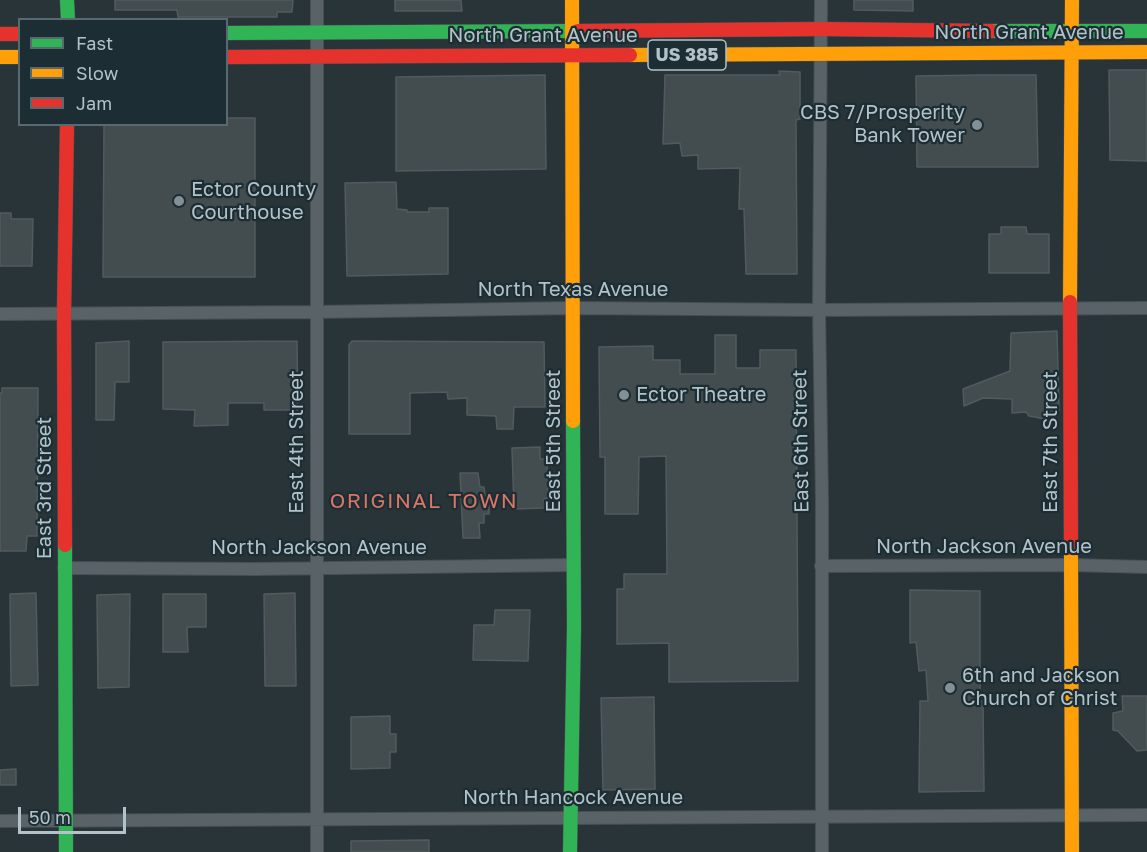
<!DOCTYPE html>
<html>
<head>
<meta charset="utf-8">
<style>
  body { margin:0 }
  #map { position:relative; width:1147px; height:852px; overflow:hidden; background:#293438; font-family:"Golos Text",sans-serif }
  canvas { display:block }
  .legend { position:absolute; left:18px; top:18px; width:210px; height:108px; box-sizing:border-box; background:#1c2d33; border:2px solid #58696f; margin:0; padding:8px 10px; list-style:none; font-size:18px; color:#b3c2c9 }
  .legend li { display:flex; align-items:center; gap:12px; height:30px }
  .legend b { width:30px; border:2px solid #58696f }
  .scale { position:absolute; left:18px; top:807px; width:108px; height:27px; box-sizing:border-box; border:3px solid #b3c2c9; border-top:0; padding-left:8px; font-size:18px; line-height:21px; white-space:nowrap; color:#b3c2c9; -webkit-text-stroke:4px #1c2d33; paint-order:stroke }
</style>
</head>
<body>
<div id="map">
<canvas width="1147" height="852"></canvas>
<ul class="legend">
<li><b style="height:8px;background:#30b455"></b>Fast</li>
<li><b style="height:8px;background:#ff9f0a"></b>Slow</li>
<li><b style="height:8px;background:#e5322d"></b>Jam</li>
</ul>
<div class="scale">50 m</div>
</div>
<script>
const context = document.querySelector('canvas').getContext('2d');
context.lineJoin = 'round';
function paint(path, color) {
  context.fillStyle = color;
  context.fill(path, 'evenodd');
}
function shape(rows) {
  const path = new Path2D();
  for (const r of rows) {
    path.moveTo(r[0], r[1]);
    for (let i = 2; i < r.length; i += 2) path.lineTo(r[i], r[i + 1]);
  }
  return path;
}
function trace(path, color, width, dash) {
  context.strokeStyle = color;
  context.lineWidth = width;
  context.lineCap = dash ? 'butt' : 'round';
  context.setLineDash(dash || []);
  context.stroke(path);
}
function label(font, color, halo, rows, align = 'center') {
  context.font = font + ' "Golos Text",sans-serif';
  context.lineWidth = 4.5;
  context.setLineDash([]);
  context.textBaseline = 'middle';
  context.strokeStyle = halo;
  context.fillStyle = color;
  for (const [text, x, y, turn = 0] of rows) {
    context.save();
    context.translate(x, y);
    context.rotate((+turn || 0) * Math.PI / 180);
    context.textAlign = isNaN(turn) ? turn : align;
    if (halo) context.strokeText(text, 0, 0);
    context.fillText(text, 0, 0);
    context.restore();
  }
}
const building = shape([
  [115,0,293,0,292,12,277,12,277,17,178,17,177,10,115,10,115,0],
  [395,0,461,0,462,11,395,11,395,0],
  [854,0,913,0,913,11,854,10,854,0],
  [1109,70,1147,70,1147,161,1110,160,1109,70],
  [779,71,800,72,800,119,796,120,797,274,746,274,744,209,739,209,740,168,698,169,698,155,682,156,680,143,663,144,665,75,780,75,779,71],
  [545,75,546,169,396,171,396,77,545,75],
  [983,75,1036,75,1038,167,917,167,916,76,983,75],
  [226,118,255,118,255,277,103,277,104,124,226,124,226,118],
  [396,182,397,209,407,210,407,212,429,212,429,208,448,208,448,274,347,276,345,183,396,182],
  [0,213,11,213,11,219,33,219,32,266,0,266,0,213],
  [1001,227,1026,227,1027,234,1049,234,1049,273,989,273,989,234,1001,234,1001,227],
  [1057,331,1059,411,1045,412,1045,419,1029,416,1026,412,1012,413,1012,399,983,398,964,406,963,389,1010,371,1011,333,1057,331],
  [715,335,736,335,736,368,760,368,760,350,796,350,798,681,669,682,669,643,617,644,617,589,624,589,624,574,667,574,666,456,639,457,638,514,605,514,605,457,600,457,599,347,653,346,653,360,680,360,680,374,715,374,715,335],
  [129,341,129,382,115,382,114,420,96,420,96,343,129,341],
  [297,341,298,410,264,410,264,403,228,403,228,425,194,426,195,410,163,409,163,342,297,341],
  [352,341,544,342,545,407,514,407,513,429,497,429,496,416,467,415,467,398,448,399,447,392,410,393,410,434,349,434,349,345,352,341],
  [2,388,38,388,37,536,27,536,26,551,0,551,0,393,2,393,2,388],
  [540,447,540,459,547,459,548,498,544,499,544,508,514,509,512,448,540,447],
  [460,473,478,473,480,487,484,487,485,495,489,496,489,514,484,514,484,523,479,523,480,538,463,538,460,473],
  [910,590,980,591,980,701,983,701,984,791,919,792,920,701,928,701,926,670,919,671,916,642,910,643,910,590],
  [36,593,38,685,11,686,10,594,36,593],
  [295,593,296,686,265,686,264,594,295,593],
  [130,594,129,687,98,688,97,595,130,594],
  [163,594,206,594,206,627,187,627,188,652,163,652,163,594],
  [495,610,530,610,528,661,473,660,474,625,494,625,495,610],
  [1122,696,1147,696,1147,750,1137,751,1118,731,1113,730,1113,713,1123,711,1122,696],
  [654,697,655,789,603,790,601,698,654,697],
  [390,716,390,734,396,734,396,752,390,752,390,768,351,769,351,717,390,716],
  [16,769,16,785,0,785,0,770,16,769],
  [429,840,429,852,351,852,351,841,429,840]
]);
paint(building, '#434c4f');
trace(building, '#515b5f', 1.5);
const street = shape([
  [821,0,819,310,822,501,822,852],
  [0,314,316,312,573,308,819,310,1147,308],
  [821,566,1071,565,1147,567],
  [64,568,255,569,574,565],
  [0,821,1147,815],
  [317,852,317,0]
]);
const fast = shape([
  [67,0,68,20],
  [991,31,1147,31],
  [226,33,578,31],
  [65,545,66,852],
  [570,852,574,627,573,421]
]);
const slow = shape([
  [572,0,573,421],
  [630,55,1147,52],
  [0,57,20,57],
  [1070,302,1072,0],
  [1071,548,1072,852]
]);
const jam = shape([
  [578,31,821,29,991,31],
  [0,34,20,34],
  [226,57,630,55],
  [1070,302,1071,548],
  [65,545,64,314,67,124]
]);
trace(street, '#474f53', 14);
trace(fast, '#474f53', 15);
trace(slow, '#474f53', 15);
trace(jam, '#474f53', 15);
trace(street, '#596266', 12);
trace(fast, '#30b455', 14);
trace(slow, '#ff9f0a', 14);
trace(jam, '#e5322d', 14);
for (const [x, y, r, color] of [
  [977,125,6,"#839096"],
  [179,201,6,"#839096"],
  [624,395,6,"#839096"],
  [950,688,6,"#839096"]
]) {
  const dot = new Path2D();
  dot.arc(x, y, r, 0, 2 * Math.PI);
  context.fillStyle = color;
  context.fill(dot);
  trace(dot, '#1c2d33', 2);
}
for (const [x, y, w] of [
  [687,55,78]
]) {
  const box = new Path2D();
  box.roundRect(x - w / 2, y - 15, w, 30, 4.5);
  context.fillStyle = '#1c2d33';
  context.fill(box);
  trace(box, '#b3c2c9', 1.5);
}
label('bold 18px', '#b3c2c9', null, [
  ["US 385",687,55]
]);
label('20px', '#b3c2c9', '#1c2d33', [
  ["North Grant Avenue",1029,33],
  ["North Grant Avenue",543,36],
  ["North Texas Avenue",573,290],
  ["East 5th Street",554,441,-90],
  ["East 6th Street",801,441,-91],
  ["East 4th Street",297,442,-90],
  ["East 7th Street",1051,442,-90],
  ["East 3rd Street",45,488,-90],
  ["North Jackson Avenue",984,547],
  ["North Jackson Avenue",319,548],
  ["North Hancock Avenue",573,798]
]);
label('20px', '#b3c2c9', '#1c2d33', [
  ["CBS 7/Prosperity",965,113,"right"],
  ["Bank Tower",965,136,"right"],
  ["Ector County",191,190],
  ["Courthouse",191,213],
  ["Ector Theatre",636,395],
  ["6th and Jackson",962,676],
  ["Church of Christ",962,699]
], 'left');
context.letterSpacing = '1.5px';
label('21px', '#db7566', '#1c2d33', [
  ["ORIGINAL TOWN",424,501]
]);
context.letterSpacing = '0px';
</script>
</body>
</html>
